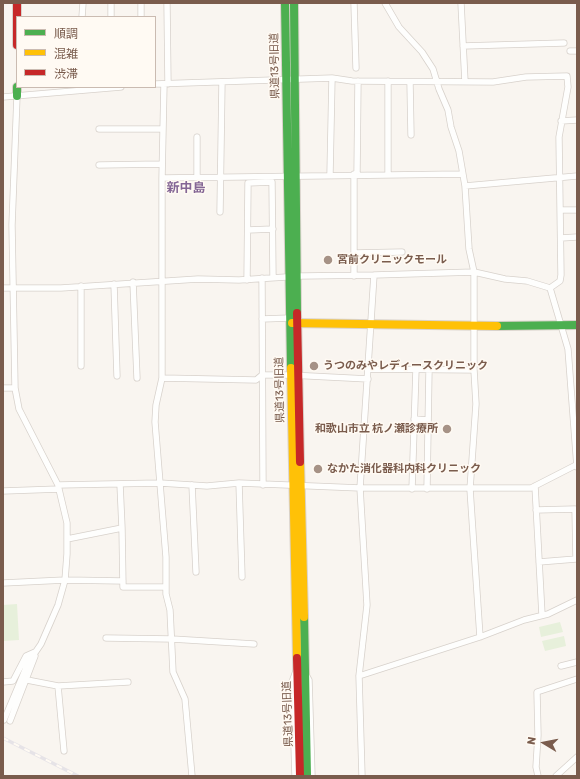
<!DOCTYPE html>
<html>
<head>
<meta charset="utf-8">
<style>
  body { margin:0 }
  #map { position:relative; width:580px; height:779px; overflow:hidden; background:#f9f5f0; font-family:Rubik,"Noto Sans JP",sans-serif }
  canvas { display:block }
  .frame { position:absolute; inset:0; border:4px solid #7a5c4d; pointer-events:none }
  .legend { position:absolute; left:16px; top:16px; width:140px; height:72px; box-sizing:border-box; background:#fffaf3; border:1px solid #cabbb1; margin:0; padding:5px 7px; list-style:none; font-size:12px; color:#7a5c4d }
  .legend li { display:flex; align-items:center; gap:8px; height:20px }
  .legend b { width:20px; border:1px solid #cabbb1 }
  .north { position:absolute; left:524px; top:723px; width:40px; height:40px; -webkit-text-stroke:3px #fffaf3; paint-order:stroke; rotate:280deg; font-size:11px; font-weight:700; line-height:16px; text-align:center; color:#7a5c4d }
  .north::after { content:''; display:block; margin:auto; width:14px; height:18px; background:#7a5c4d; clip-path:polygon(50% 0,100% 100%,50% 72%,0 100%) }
</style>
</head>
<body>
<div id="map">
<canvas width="580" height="779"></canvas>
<div class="frame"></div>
<ul class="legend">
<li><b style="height:5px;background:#4caf50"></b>順調</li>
<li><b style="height:5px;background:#ffc107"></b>混雑</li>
<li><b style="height:5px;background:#c62828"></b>渋滞</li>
</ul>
<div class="north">N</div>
</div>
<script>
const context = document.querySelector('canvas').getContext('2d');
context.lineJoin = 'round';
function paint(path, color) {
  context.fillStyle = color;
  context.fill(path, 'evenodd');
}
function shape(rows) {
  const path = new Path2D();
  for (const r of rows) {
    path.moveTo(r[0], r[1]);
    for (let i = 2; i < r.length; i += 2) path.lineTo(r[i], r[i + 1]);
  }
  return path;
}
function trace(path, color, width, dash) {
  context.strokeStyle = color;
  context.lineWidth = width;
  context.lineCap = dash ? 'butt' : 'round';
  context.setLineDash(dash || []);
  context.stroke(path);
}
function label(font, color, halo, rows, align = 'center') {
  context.font = font + ' Rubik,"Noto Sans JP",sans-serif';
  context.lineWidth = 3;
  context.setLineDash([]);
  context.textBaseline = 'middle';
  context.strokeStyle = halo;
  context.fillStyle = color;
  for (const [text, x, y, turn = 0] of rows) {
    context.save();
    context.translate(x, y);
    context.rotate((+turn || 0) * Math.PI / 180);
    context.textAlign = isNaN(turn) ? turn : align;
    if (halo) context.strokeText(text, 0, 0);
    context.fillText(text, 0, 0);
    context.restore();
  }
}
paint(shape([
  [17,604,19,640,3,641,3,605],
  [560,622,563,632,541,637,539,627],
  [564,636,566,646,545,651,542,641]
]), '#e7f0db');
const street = shape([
  [167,3,168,84],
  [354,3,356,68],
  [385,3,399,27,422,52,433,69,439,89,448,110,451,127,459,151,465,186,469,249,474,272,474,370,476,404,470,489,480,637],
  [461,3,465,82],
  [82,17,83,3],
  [111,17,111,3],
  [141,17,141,3],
  [463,46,564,43],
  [570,51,577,51],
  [410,82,411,135],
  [155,84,332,78,352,81,493,82,526,77,567,76,568,87,559,137,561,275,560,281,550,288],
  [164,84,162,178,162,378,156,405,155,422,166,557,166,594,170,610,173,672,185,699,192,776],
  [3,97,121,87],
  [561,121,577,120],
  [99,129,163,129],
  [99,165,162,164],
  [330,174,332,78],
  [354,174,354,276],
  [357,174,358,81],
  [388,175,388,81],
  [197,177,197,137],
  [162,178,462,174],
  [465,186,577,176],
  [560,210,577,210],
  [220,212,222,82],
  [248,230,273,229],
  [561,238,577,237],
  [354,253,402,252],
  [262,278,263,485],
  [247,280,248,183,272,182,273,278],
  [133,282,137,378],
  [114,284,117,376],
  [81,286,81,366],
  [3,288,61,288,198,279,239,280,302,276,374,275,474,272,505,279,527,281,550,288,568,349,577,467],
  [262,319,290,318],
  [368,369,474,370],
  [162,378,256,380,262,375,290,375,368,379],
  [3,388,15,388],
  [414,419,428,420],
  [239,483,242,577],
  [58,485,160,483,207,486,239,483,360,488,531,488,576,465],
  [192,485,196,572],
  [535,486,542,615],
  [412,489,416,369],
  [427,489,429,370],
  [3,491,59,489],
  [536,510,575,509,576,559,539,562],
  [122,528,123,587,166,587],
  [67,539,122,528,120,484],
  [3,583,65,580,123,581],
  [106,638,172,639,254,644],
  [561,666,577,662],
  [305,673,309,680,312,776],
  [359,676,480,637,524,620,548,614,577,600],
  [27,680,58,686,64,751],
  [3,682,13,681,26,656,35,652],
  [58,686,128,682],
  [4,720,28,663,41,644,58,605,65,580,67,554,67,523,58,485,19,409,15,388,12,225,17,96],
  [10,721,35,656],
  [295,776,292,682,296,671],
  [362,776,359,676,367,605,360,488,374,275],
  [538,776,536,767,538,735,537,692,577,679],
  [556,776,577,757]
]);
const fast = shape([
  [285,3,291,368],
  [294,3,297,313],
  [17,87,17,96],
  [497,326,577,325],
  [304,617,307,776]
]);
const slow = shape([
  [292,323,497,326],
  [291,368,297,658],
  [300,462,304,617]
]);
const jam = shape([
  [17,3,17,45],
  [297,313,300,462],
  [297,658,300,776]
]);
trace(street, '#d7d1cb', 7);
trace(fast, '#d9d2cb', 10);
trace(slow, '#d9d2cb', 10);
trace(jam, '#d9d2cb', 10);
trace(street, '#fefefd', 5.5);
trace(fast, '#4caf50', 8);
trace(slow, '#ffc107', 8);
trace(jam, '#c62828', 8);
const rail = shape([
  [3,738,78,776]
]);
trace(rail, '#e6e3e7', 3.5);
trace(rail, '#fffaf3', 2, [6]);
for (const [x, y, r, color] of [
  [328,260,5,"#a69286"],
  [314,366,5,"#a69286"],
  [447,429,5,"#a69286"],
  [318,469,5,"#a69286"]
]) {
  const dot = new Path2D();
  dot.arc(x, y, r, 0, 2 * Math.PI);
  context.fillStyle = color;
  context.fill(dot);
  trace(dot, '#fffaf3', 1.5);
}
label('11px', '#7a5c4d', '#fffaf3', [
  ["県道13号旧道",275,66,-91],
  ["県道13号旧道",280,390,-91],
  ["県道13号旧道",288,714,-92]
]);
label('bold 11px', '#7a5c4d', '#fffaf3', [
  ["宮前クリニックモール",337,260],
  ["うつのみやレディースクリニック",323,366],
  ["和歌山市立 杭ノ瀬診療所",438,429,"right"],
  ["なかた消化器科内科クリニック",327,469]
], 'left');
label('bold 13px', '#846695', '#fffaf3', [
  ["新中島",186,188]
]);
</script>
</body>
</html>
